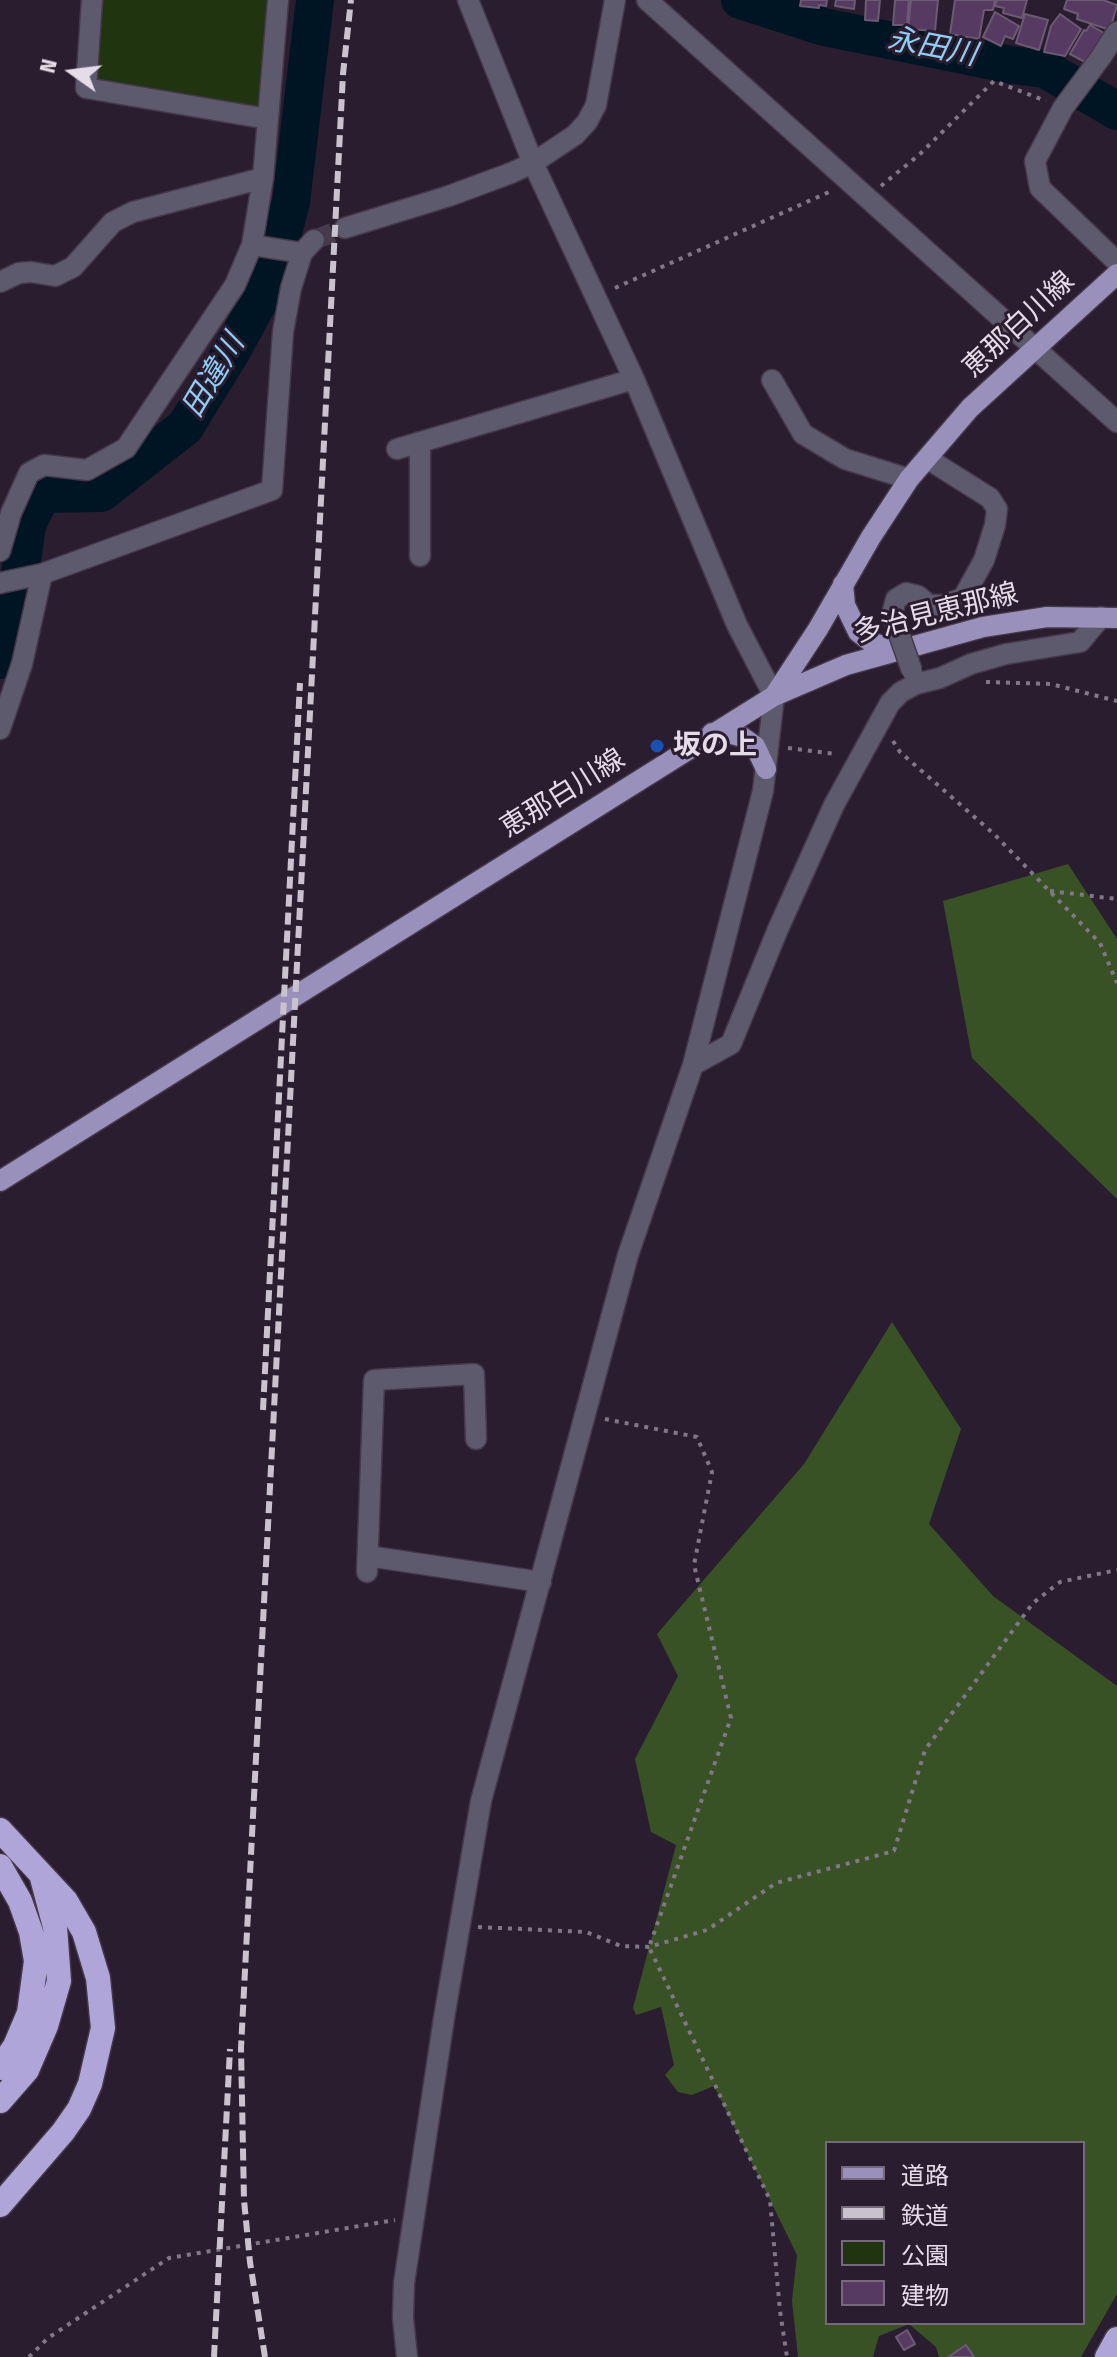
<!DOCTYPE html>
<html>
<head>
<meta charset="utf-8">
<style>
  body { margin:0 }
  #map { position:relative; width:1117px; height:2357px; overflow:hidden; background:#2b1d30; font-family:"Fira Sans Condensed","Noto Sans JP",sans-serif }
  canvas { display:block }
  .legend { position:absolute; left:825px; top:2141px; width:260px; height:184px; box-sizing:border-box; background:#2b1d30; border:2px solid #75697a; margin:0; padding:10px 14px; list-style:none; font-size:24px; color:#e5dce9 }
  .legend li { display:flex; align-items:center; gap:16px; height:40px }
  .legend b { width:40px; border:2px solid #75697a }
  .north { position:absolute; left:32px; top:32px; width:80px; height:80px; -webkit-text-stroke:6px #2b1d30; paint-order:stroke; rotate:284deg; font-size:22px; font-weight:700; line-height:32px; text-align:center; color:#e5dce9 }
  .north::after { content:''; display:block; margin:auto; width:28px; height:36px; background:#e5dce9; clip-path:polygon(50% 0,100% 100%,50% 72%,0 100%) }
</style>
</head>
<body>
<div id="map">
<canvas width="1117" height="2357"></canvas>
<ul class="legend">
<li><b style="height:10px;background:#9990bb"></b>道路</li>
<li><b style="height:10px;background:#cbc2cf"></b>鉄道</li>
<li><b style="height:22px;background:#20350f"></b>公園</li>
<li><b style="height:22px;background:#573a62"></b>建物</li>
</ul>
<div class="north">N</div>
</div>
<script>
const context = document.querySelector('canvas').getContext('2d');
context.lineJoin = 'round';
function paint(path, color) {
  context.fillStyle = color;
  context.fill(path, 'evenodd');
}
function shape(rows) {
  const path = new Path2D();
  for (const r of rows) {
    path.moveTo(r[0], r[1]);
    for (let i = 2; i < r.length; i += 2) path.lineTo(r[i], r[i + 1]);
  }
  return path;
}
function trace(path, color, width, dash) {
  context.strokeStyle = color;
  context.lineWidth = width;
  context.lineCap = dash ? 'butt' : 'round';
  context.setLineDash(dash || []);
  context.stroke(path);
}
function label(font, color, halo, rows, align = 'center') {
  context.font = font + ' "Fira Sans Condensed","Noto Sans JP",sans-serif';
  context.lineWidth = 6;
  context.setLineDash([]);
  context.textBaseline = 'middle';
  context.strokeStyle = halo;
  context.fillStyle = color;
  for (const [text, x, y, turn = 0] of rows) {
    context.save();
    context.translate(x, y);
    context.rotate((+turn || 0) * Math.PI / 180);
    context.textAlign = isNaN(turn) ? turn : align;
    if (halo) context.strokeText(text, 0, 0);
    context.fillText(text, 0, 0);
    context.restore();
  }
}
paint(shape([
  [101,0,268,0,263,107,258,112,94,83]
]), '#20350f');
paint(shape([
  [1068,864,1117,939,1117,1199,972,1058,943,901],
  [892,1322,961,1429,929,1524,993,1596,1117,1686,1117,2294,1081,2357,939,2357,936,2347,909,2324,879,2336,873,2357,798,2357,792,2301,797,2255,714,2086,692,2095,678,2092,665,2075,674,2065,661,2007,636,2015,633,2008,676,1845,651,1832,635,1759,678,1676,657,1634,804,1464],
  [827,2143,1083,2143,1083,2323,827,2323]
]), '#385125');
trace(shape([
  [740,0,824,27,1012,65,1045,69,1117,111],
  [0,660,16,603,27,525,42,494,101,493,185,427,231,352,271,279,291,202,315,0]
]), '#001524', 38);
const building = shape([
  [801,0,827,0,826,6,819,5,819,8,800,6,801,0],
  [836,0,855,0,854,9,835,6,836,0],
  [866,0,880,0,878,21,865,20,866,0],
  [895,0,909,0,907,25,893,25,895,0],
  [911,0,938,0,935,31,908,29,911,0],
  [955,0,995,0,993,10,984,10,979,39,950,34,955,0],
  [997,0,1027,0,1022,18,1003,13,1004,8,995,6,997,0],
  [1067,0,1103,0,1117,5,1110,30,1077,19,1078,14,1064,9,1067,0],
  [995,12,1019,26,1013,39,1005,36,1001,46,983,37,995,12],
  [1025,14,1048,20,1039,50,1016,43,1025,14],
  [1060,14,1081,29,1065,56,1044,52,1051,26,1060,14],
  [1090,25,1104,33,1087,63,1070,54,1084,30,1086,31,1090,25],
  [907,2330,915,2344,904,2350,896,2337,907,2330],
  [966,2345,974,2357,948,2357,966,2345]
]);
paint(building, '#573a62');
trace(building, '#6b5b72', 2);
trace(shape([
  [314,240,345,228]
]), '#473a4c', 20, [20, 10]);
const minor = shape([
  [92,0,86,88,268,119],
  [647,0,1117,422],
  [1117,32,1101,57,1063,108,1035,161,1040,188,1117,262],
  [345,228,449,196,511,173,533,163,575,135,587,122,596,105,615,0],
  [252,245,302,253],
  [0,282,19,273,31,272,55,276,73,267,113,222,133,212,263,178],
  [772,380,803,434,845,459,909,479],
  [420,442,420,556],
  [397,449,634,379],
  [0,551,11,513,29,473,44,465,87,470,126,448,235,285,252,245,263,178,278,0],
  [0,583,42,574,272,490,283,332,291,288,302,253,314,240],
  [892,614,896,599,906,593,918,596,929,605,944,605,963,598,984,560,995,525,997,509,990,498,928,459],
  [0,729,22,664,42,574],
  [693,1065,731,1044,778,929,834,805,890,703,901,692,916,684,940,678,971,664,1006,654,1080,642,1101,617],
  [368,1556,541,1582],
  [367,1572,374,1380,474,1374,476,1439],
  [407,2357,403,2318,404,2283,444,2018,481,1801,628,1255,693,1065,763,791,774,696,737,625,634,379,533,163,468,0]
]);
const major = shape([
  [843,584,845,605,858,632,871,642,894,650],
  [774,696,846,665,983,627,1047,617,1117,618],
  [712,733,728,733,742,737,755,746,766,769],
  [0,1181,774,696,818,629,871,537,909,479,970,408,1117,274]
]);
const highway = shape([
  [0,1830,66,1901,84,1932,98,1978,103,2028,90,2084,79,2109,63,2132,0,2205],
  [0,1866,20,1901,31,1932,36,1961,29,2013,15,2046,0,2068],
  [0,2101,27,2070,46,2026,59,1981,55,1927,42,1878],
  [1107,2357,1117,2339]
]);
trace(minor, '#45384a', 23);
trace(major, '#45384a', 23);
trace(highway, '#45384a', 27);
trace(shape([
  [881,186,920,154,994,81,1046,101],
  [615,288,829,192],
  [986,682,1051,684,1117,701],
  [893,741,900,752,994,834,1100,943,1117,983],
  [788,748,836,754],
  [1050,891,1117,899],
  [605,1419,697,1437,712,1472,694,1565,731,1718,649,1947,770,2200,780,2311,787,2357],
  [478,1927,586,1932,621,1946,649,1947,707,1930,776,1883,894,1851,925,1750,1033,1603,1060,1582,1117,1570],
  [29,2357,48,2338,169,2258,395,2220]
]), '#827787', 4, [4, 6]);
trace(minor, '#5e5a6e', 20);
trace(major, '#9990bb', 20);
trace(highway, '#b0a5d9', 24);
trace(shape([
  [263,1410,300,683],
  [214,2357,230,2049],
  [265,2357,250,2262,244,2200,241,2048,343,74,351,0]
]), '#cbc2cf', 6, [12, 6]);
const minorBridge = shape([
  [892,614,912,671]
]);
trace(minorBridge, '#45384a', 23, []);
trace(minorBridge, '#5e5a6e', 20);
for (const [x, y, r, color] of [
  [657,746,8,"#1a4fb4"]
]) {
  const dot = new Path2D();
  dot.arc(x, y, r, 0, 2 * Math.PI);
  context.fillStyle = color;
  context.fill(dot);
  trace(dot, '#2b1d30', 3);
}
label('28px', '#e5dce9', '#2b1d30', [
  ["恵那白川線",1019,325,-43],
  ["多治見恵那線",936,614,-14],
  ["恵那白川線",563,794,-32]
]);
label('bold 28px', '#e5dce9', '#2b1d30', [
  ["坂の上",673,746]
], 'left');
label('italic 30px', '#90cdf4', '#2b1d30', [
  ["永田川",932,48,11],
  ["田違川",214,376,-59]
]);
</script>
</body>
</html>
